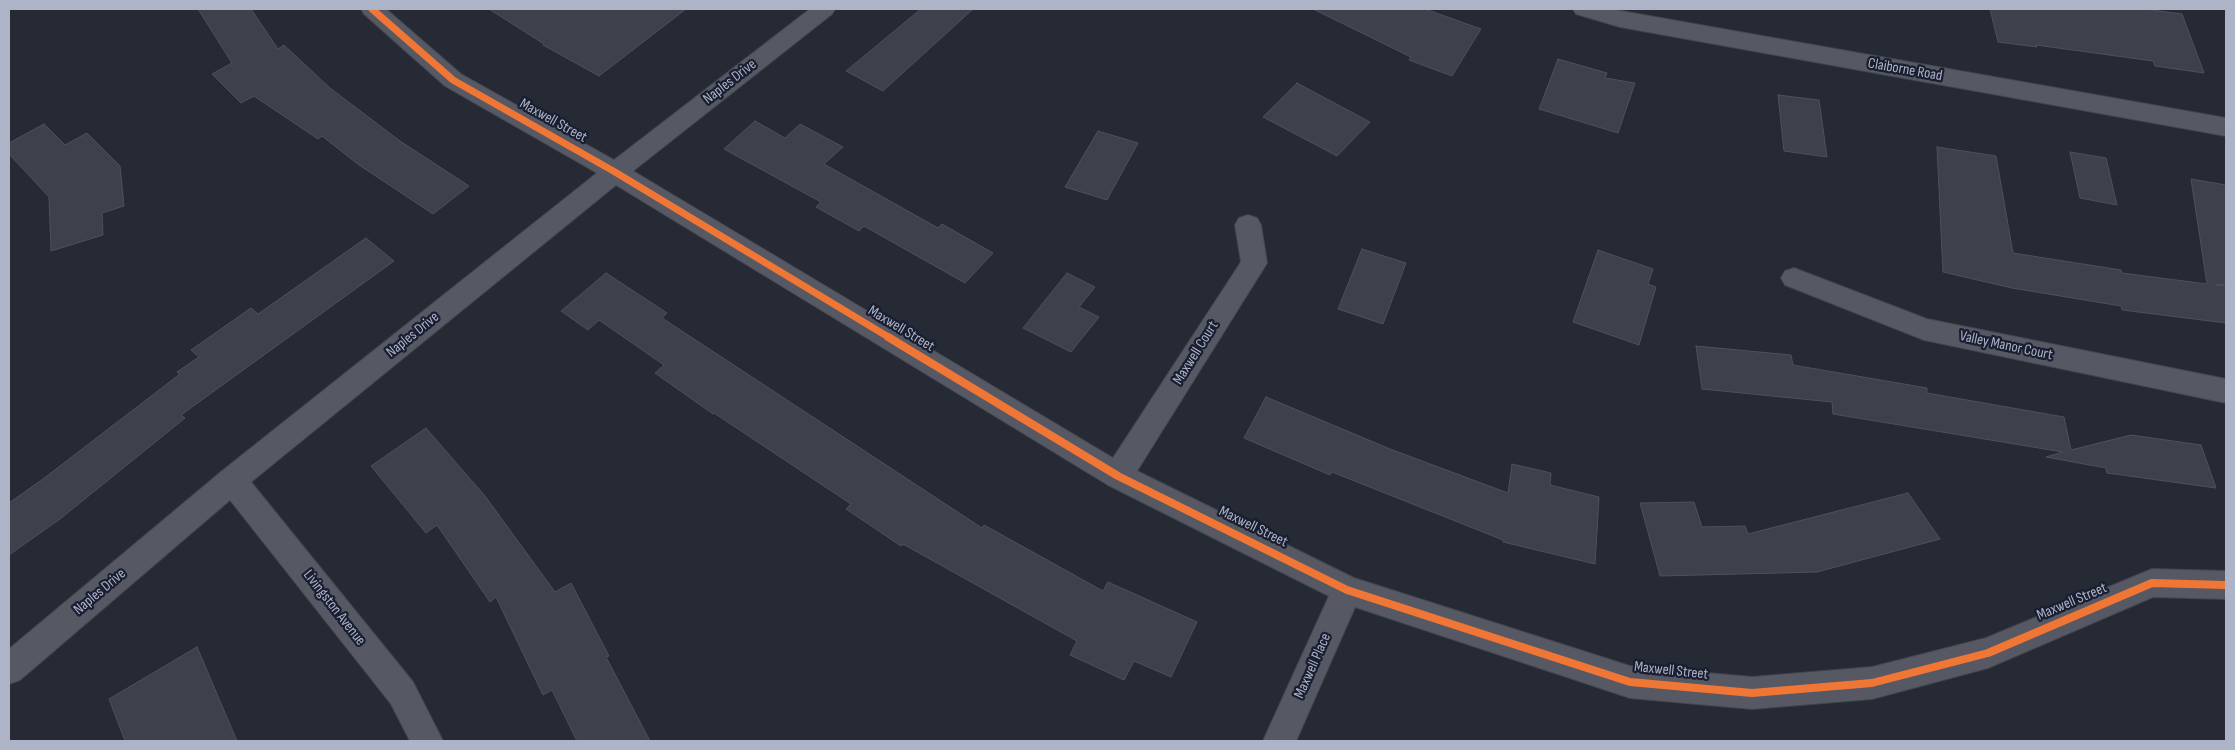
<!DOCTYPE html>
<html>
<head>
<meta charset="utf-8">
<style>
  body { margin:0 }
  #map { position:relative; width:2235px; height:750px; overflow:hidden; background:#252a35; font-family:"Sofia Sans Condensed",sans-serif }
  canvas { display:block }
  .frame { position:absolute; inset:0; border:10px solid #aeb4c8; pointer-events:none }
</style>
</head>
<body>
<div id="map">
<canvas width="2235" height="750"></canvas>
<div class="frame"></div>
</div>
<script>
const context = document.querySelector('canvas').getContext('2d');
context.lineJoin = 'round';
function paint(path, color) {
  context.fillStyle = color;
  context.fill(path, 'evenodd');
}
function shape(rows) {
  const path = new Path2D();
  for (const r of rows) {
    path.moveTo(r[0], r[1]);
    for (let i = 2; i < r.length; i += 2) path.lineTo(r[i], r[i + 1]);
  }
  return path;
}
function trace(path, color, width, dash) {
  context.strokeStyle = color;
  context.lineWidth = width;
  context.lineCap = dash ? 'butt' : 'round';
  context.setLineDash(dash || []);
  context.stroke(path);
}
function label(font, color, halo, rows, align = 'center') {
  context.font = font + ' "Sofia Sans Condensed",sans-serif';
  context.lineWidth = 4.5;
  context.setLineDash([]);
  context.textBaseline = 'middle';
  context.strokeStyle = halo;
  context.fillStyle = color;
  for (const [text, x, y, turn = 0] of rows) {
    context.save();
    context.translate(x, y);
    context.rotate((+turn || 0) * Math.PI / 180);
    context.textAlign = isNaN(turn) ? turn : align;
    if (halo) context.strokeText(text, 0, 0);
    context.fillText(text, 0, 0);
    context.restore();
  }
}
const building = shape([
  [198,9,251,9,278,49,284,45,330,88,400,141,469,186,433,214,359,165,322,136,318,139,254,96,241,103,212,74,232,63,198,9],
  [489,9,686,9,599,76,543,45,544,44,489,9],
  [921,9,973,9,883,91,846,71,921,9],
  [1313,9,1425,9,1481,29,1452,76,1409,60,1411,57,1313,9],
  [1990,9,2144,9,2182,14,2204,73,2155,66,2153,61,2036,45,2037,47,1998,42,1990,9],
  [1558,59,1607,73,1605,78,1635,83,1618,133,1539,109,1558,59],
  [1297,83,1370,122,1337,156,1263,117,1297,83],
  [1778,95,1819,100,1827,157,1784,151,1778,95],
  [755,121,785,138,800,124,843,147,824,164,938,228,942,224,993,253,965,283,864,226,859,231,816,207,821,202,724,149,755,121],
  [44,124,65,145,87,133,120,166,124,206,102,213,103,235,51,251,49,197,9,154,9,143,44,124],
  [1098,131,1138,143,1107,200,1065,187,1098,131],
  [1937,147,1996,156,2013,253,2121,270,2122,273,2207,284,2191,179,2226,185,2226,284,2216,285,2226,286,2226,323,2122,310,2121,306,2012,288,1943,272,1937,147],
  [2070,152,2106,158,2117,205,2080,198,2070,152],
  [366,238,394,261,181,415,185,418,60,519,9,555,9,503,43,479,180,374,177,372,199,357,191,350,251,308,258,314,366,238],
  [1362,249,1406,263,1383,324,1338,309,1362,249],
  [1598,250,1653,269,1648,284,1656,287,1639,345,1573,322,1598,250],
  [606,273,667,313,662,318,982,528,984,525,1103,591,1108,582,1197,622,1171,677,1134,661,1124,680,1070,655,1077,641,903,544,901,546,846,509,851,504,714,413,713,414,655,373,664,365,599,320,588,330,561,311,606,273],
  [1067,273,1095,287,1079,307,1099,317,1071,352,1023,328,1067,273],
  [1696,346,1791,355,1793,365,1927,388,1927,393,2064,417,2071,450,2131,435,2201,445,2216,488,2107,473,2106,468,2046,457,2063,452,1833,414,1832,402,1702,389,1696,346],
  [1266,397,1390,449,1508,493,1512,464,1551,473,1550,485,1599,497,1595,564,1503,542,1503,540,1332,472,1330,475,1244,438,1266,397],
  [426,428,485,496,555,592,571,583,609,656,606,657,650,741,577,741,552,690,543,695,496,597,490,602,437,525,426,533,371,466,426,428],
  [1908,493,1940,539,1817,572,1660,576,1640,503,1694,502,1702,527,1745,526,1748,534,1908,493],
  [197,647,237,741,125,741,109,699,197,647]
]);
paint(building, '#3d414b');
trace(building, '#4d515e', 1);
const minor = shape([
  [361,9,386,9,461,74,614,160,810,9,835,9,832,14,633,171,1113,458,1241,262,1235,225,1239,218,1248,215,1257,218,1261,225,1267,263,1137,471,1354,578,1630,666,1752,677,1872,667,1986,638,2152,569,2226,571,2226,599,2153,597,1988,668,1872,699,1752,709,1630,698,1355,607,1296,741,1263,741,1329,596,1108,485,616,185,251,482,413,682,443,741,410,741,391,704,230,500,20,680,9,684,9,649,222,471,597,173,445,86,364,14,361,9],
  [1573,9,1610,9,2226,118,2226,136,1620,27,1576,14,1573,9],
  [1794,268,1927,319,2226,379,2226,403,1924,340,1785,285,1781,278,1785,271,1794,268]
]);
trace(minor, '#42454e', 2);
paint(minor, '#565863');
trace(shape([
  [372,9,453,80,615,172,890,338]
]), '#f07635', 7);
trace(shape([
  [888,337,1118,476,1347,590,1630,682,1752,693,1872,683,1988,653,2152,583,2226,585]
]), '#f07635', 8);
label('15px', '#aeb4c8', '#191e30', [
  ["Claiborne Road",1905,70,10],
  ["Naples Drive",730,82,-38],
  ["Maxwell Street",553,121,29],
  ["Maxwell Street",901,329,31],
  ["Naples Drive",413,335,-39],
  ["Valley Manor Court",2006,346,12],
  ["Maxwell Court",1196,353,-58],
  ["Maxwell Street",1253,527,26],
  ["Naples Drive",100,592,-40],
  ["Maxwell Street",2072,602,-23],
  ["Livingston Avenue",334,608,52],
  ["Maxwell Place",1313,666,-66],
  ["Maxwell Street",1671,671,6]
]);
</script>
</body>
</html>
